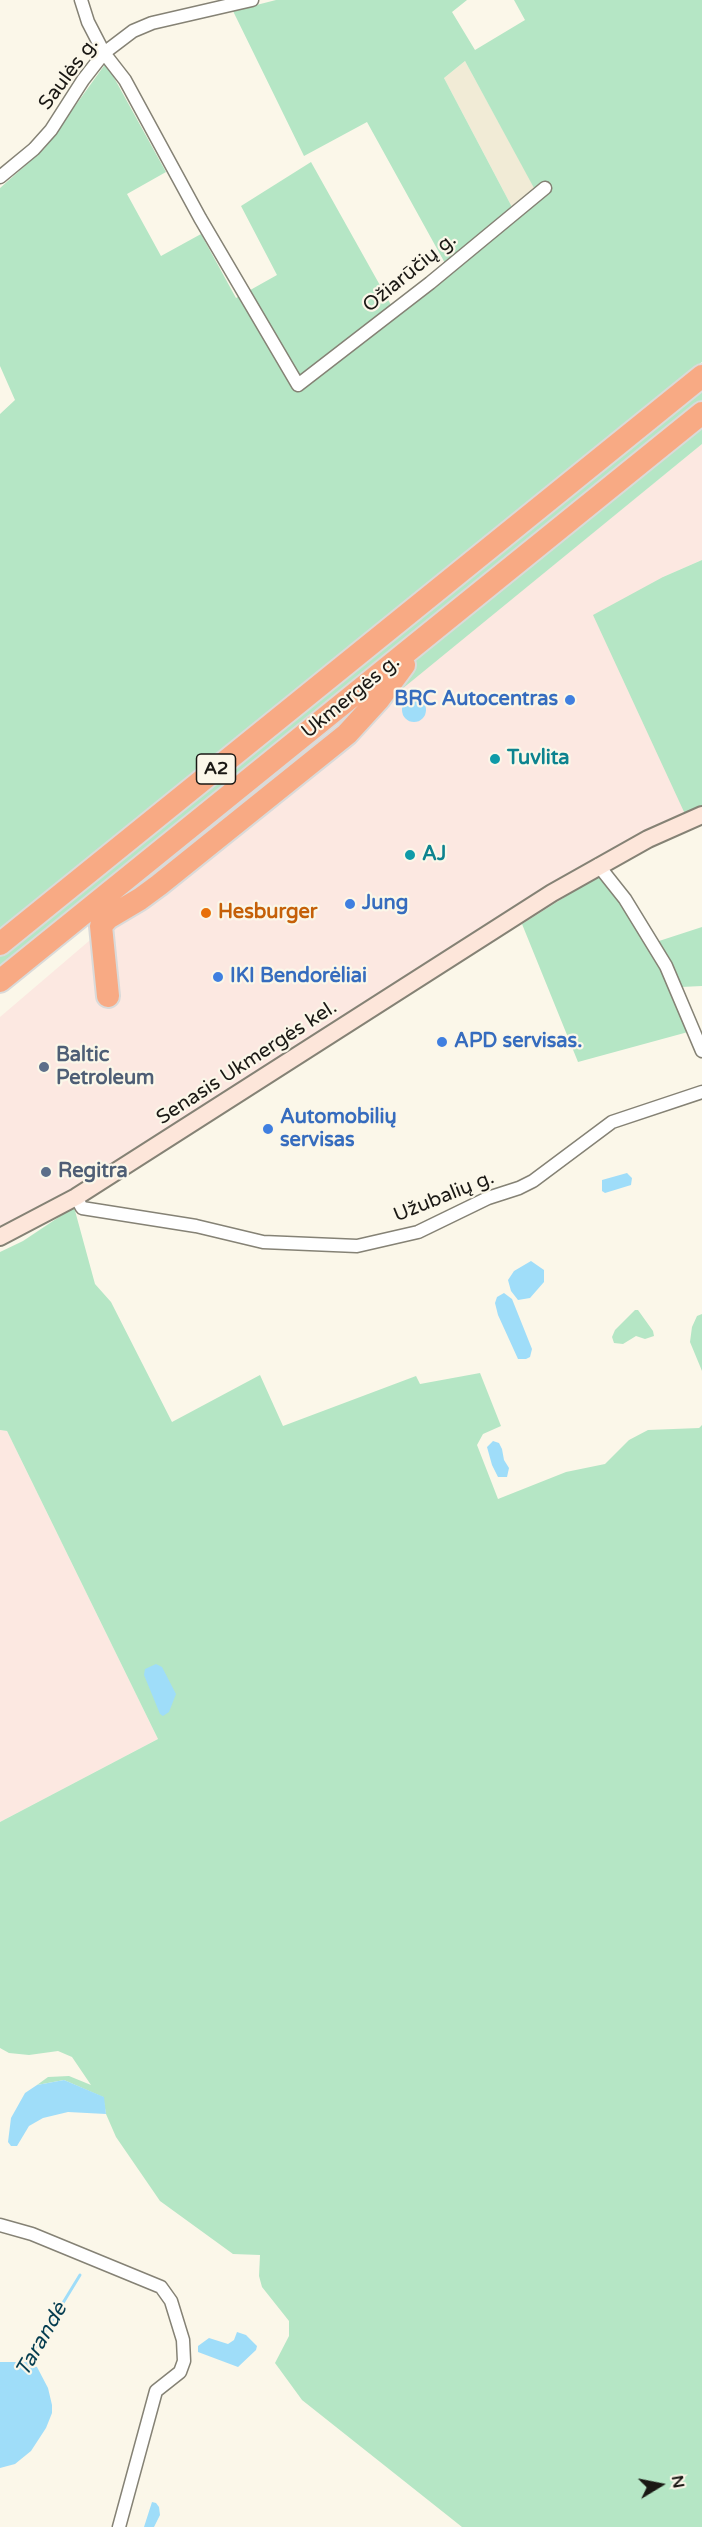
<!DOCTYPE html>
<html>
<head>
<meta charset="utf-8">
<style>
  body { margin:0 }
  #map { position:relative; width:702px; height:2527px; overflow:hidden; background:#fbf7e9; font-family:"Varela Round",sans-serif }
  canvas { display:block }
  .north { position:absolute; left:630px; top:2455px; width:60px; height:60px; -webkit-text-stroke:4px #fbf7e9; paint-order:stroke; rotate:80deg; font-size:16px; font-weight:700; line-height:24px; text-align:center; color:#1a1814 }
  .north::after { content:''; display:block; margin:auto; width:21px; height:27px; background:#1a1814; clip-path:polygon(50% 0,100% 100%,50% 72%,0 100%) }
</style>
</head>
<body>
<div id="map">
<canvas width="702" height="2527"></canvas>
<div class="north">N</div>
</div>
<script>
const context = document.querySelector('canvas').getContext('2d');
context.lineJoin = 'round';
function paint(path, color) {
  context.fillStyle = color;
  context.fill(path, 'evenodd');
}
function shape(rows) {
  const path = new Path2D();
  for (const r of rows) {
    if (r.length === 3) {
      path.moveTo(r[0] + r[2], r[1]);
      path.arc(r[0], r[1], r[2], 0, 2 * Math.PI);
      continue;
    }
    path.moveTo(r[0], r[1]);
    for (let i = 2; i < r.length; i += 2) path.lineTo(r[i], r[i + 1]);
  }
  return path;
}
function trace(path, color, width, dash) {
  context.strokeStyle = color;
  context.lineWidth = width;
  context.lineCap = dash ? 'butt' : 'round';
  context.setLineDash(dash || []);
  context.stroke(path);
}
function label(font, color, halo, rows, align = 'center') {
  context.font = font + ' "Varela Round",sans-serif';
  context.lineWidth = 4.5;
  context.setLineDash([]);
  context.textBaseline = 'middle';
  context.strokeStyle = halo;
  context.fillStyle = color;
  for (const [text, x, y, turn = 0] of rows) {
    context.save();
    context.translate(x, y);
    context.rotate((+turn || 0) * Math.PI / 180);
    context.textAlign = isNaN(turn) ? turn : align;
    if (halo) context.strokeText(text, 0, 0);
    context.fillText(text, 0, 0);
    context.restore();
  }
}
paint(shape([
  [702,444,702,560,663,577,685,814,603,854,521,902,84,1186,0,1231,0,1017,96,935],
  [0,1430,7,1431,158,1739,0,1822]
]), '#fce8e1');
paint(shape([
  [465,61,535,188,513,209,444,78]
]), '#f1ebd6');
paint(shape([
  [276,0,467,0,452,12,475,50,525,20,514,0,702,0,702,362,0,930,0,414,15,400,0,366,0,188,44,149,106,63,166,172,127,194,161,256,201,234,236,298,277,275,241,206,311,162,391,305,446,265,367,122,304,156,233,11],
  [465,61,534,188,513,209,444,78],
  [702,386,702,405,0,970,0,953],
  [702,426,702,444,380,707,399,674,416,659],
  [702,560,702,807,685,814,593,615,663,577],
  [609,869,659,941,702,927,702,986,681,987,688,1032,578,1062,522,924],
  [74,1207,95,1284,111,1302,172,1422,260,1375,283,1426,416,1376,420,1384,480,1373,501,1426,483,1434,477,1445,498,1499,566,1472,605,1464,629,1440,648,1430,699,1428,702,1425,702,2527,462,2527,302,2400,275,2363,289,2336,289,2321,262,2287,259,2276,260,2255,233,2254,160,2201,116,2137,106,2114,103,2097,64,2080,37,2085,48,2077,69,2076,91,2085,72,2057,58,2051,29,2055,9,2053,0,2048,0,1822,158,1739,7,1431,0,1430,0,1252,23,1241],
  [635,1310,638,1310,653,1331,654,1336,645,1339,636,1336,623,1344,614,1343,612,1337,615,1330],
  [702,1314,702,1371,690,1342,692,1327,697,1316]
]), '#b5e6c5');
paint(shape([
  [414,710,12],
  [627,1173,632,1178,631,1185,605,1193,602,1191,602,1180],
  [531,1261,544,1270,544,1282,530,1298,518,1300,511,1291,508,1280,514,1271],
  [504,1293,512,1299,532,1349,530,1357,526,1359,518,1359,498,1315,495,1303,497,1297],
  [493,1441,499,1443,502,1449,504,1460,509,1468,507,1477,498,1477,492,1465,487,1447],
  [156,1664,162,1667,176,1694,169,1712,163,1716,160,1714,144,1675,145,1669],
  [64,2080,104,2097,106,2114,68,2112,43,2118,29,2126,17,2146,11,2146,8,2142,11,2118,25,2093,37,2085],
  [237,2332,246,2335,257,2346,256,2350,238,2367,198,2352,198,2346,209,2338,228,2344,234,2340],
  [0,2362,26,2362,37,2367,48,2388,52,2405,52,2413,46,2428,31,2451,15,2464,0,2468],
  [152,2502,156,2503,159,2507,160,2515,154,2527,144,2527]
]), '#9fddf9');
trace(shape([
  [25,2365,80,2275]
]), '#9fddf9', 3);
const street = shape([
  [81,0,88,22,104,53,125,80,200,218,298,385,430,283,545,188],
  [0,177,34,149,51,130,83,80,104,53,133,31,152,23,252,0],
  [598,865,625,899,666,966,702,1051],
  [76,1197,82,1208,196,1226,263,1242,357,1246,418,1232,488,1198,519,1188,533,1181,612,1122,702,1092],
  [0,2225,32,2234,161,2287,171,2301,183,2340,184,2361,180,2372,156,2391,119,2527]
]);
const secondary = shape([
  [0,1237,76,1197,552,893,648,839,702,815]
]);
const highway = shape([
  [0,944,702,376],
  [0,981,702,413],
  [108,996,101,926,108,918,140,899,159,885,347,734,379,699,404,665]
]);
trace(street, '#858275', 15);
trace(secondary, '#858275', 20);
trace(highway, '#dadad9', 26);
trace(street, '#fff', 12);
trace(secondary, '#fde6da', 16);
trace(highway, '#f8aa84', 22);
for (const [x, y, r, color] of [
  [570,700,6,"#3f7fe0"],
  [495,759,6,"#0f9aa8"],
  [410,855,6,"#0f9aa8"],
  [350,904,6,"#3f7fe0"],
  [206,913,6,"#e8710a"],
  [218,977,6,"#3f7fe0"],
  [442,1042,6,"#3f7fe0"],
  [44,1067,6,"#5c6f8a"],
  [268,1129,6,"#3f7fe0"],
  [46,1172,6,"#5c6f8a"]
]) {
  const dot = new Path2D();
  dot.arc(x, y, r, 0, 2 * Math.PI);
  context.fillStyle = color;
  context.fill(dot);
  trace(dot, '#fbf7e9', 2);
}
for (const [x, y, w] of [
  [216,769,39]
]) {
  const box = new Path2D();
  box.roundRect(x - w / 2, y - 15, w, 30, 4.5);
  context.fillStyle = '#fbf7e9';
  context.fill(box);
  trace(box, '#1a1814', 1.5);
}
label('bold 18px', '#1a1814', null, [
  ["A2",216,769]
]);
label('20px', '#1a1814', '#fbf7e9', [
  ["Saulės g.",69,74,-53],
  ["Ožiarūčių g.",410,273,-39],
  ["Ukmergės g.",351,697,-39],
  ["Senasis Ukmergės kel.",247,1063,-33],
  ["Užubalių g.",444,1197,-22]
]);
label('bold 20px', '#366cbe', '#fbf7e9', [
  ["BRC Autocentras",558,700,"right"],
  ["Jung",362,904],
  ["IKI Bendorėliai",230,977],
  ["APD servisas.",454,1042],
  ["Automobilių",280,1118],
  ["servisas",280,1141]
], 'left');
label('bold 20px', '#0d838f', '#fbf7e9', [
  ["Tuvlita",507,759],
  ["AJ",422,855]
], 'left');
label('bold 20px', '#c56008', '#fbf7e9', [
  ["Hesburger",218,913]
], 'left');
label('bold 20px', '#4e5e75', '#fbf7e9', [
  ["Baltic",56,1056],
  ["Petroleum",56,1079],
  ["Regitra",58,1172]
], 'left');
label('italic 21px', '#053d50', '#fbf7e9', [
  ["Tarandė",42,2340,-60]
]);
</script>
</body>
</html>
